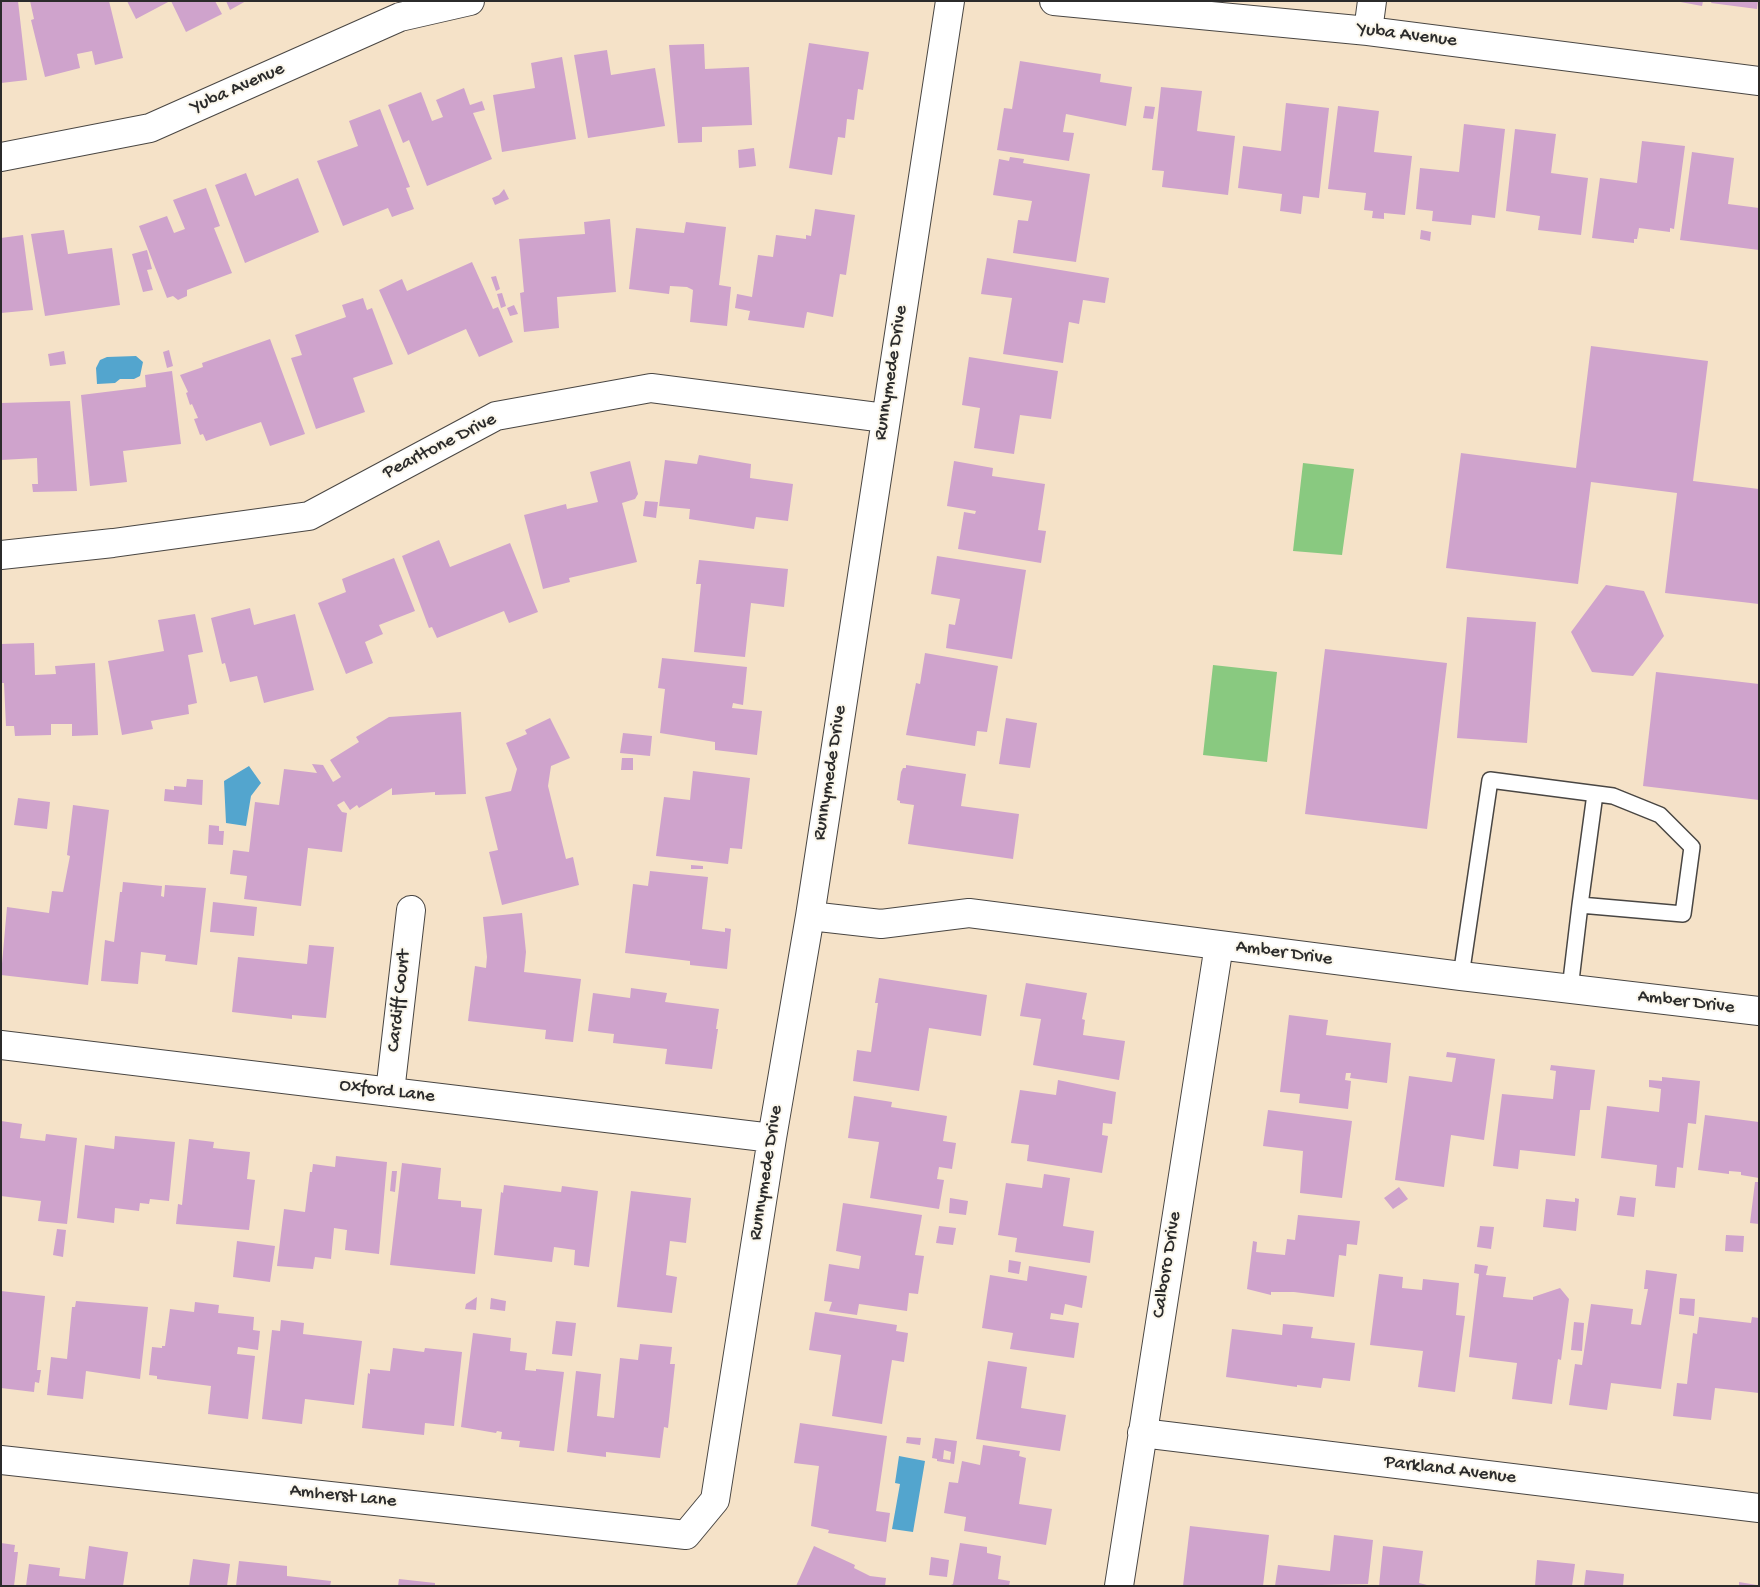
<!DOCTYPE html>
<html>
<head>
<meta charset="utf-8">
<style>
  body { margin:0 }
  #map { position:relative; width:1760px; height:1587px; overflow:hidden; background:#f5e2c8; font-family:"Gochi Hand",sans-serif }
  canvas { display:block }
  .frame { position:absolute; inset:0; border:2px solid #2b2b2b; pointer-events:none }
</style>
</head>
<body>
<div id="map">
<canvas width="1760" height="1587"></canvas>
<div class="frame"></div>
</div>
<script>
const context = document.querySelector('canvas').getContext('2d');
context.lineJoin = 'round';
function paint(path, color) {
  context.fillStyle = color;
  context.fill(path, 'evenodd');
}
function shape(rows) {
  const path = new Path2D();
  for (const r of rows) {
    path.moveTo(r[0], r[1]);
    for (let i = 2; i < r.length; i += 2) path.lineTo(r[i], r[i + 1]);
  }
  return path;
}
function trace(path, color, width, dash) {
  context.strokeStyle = color;
  context.lineWidth = width;
  context.lineCap = dash ? 'butt' : 'round';
  context.setLineDash(dash || []);
  context.stroke(path);
}
function label(font, color, halo, rows, align = 'center') {
  context.font = font + ' "Gochi Hand",sans-serif';
  context.lineWidth = 4;
  context.setLineDash([]);
  context.textBaseline = 'middle';
  context.strokeStyle = halo;
  context.fillStyle = color;
  for (const [text, x, y, turn = 0] of rows) {
    context.save();
    context.translate(x, y);
    context.rotate((+turn || 0) * Math.PI / 180);
    context.textAlign = isNaN(turn) ? turn : align;
    if (halo) context.strokeText(text, 0, 0);
    context.fillText(text, 0, 0);
    context.restore();
  }
}
paint(shape([
  [1303,463,1354,469,1342,555,1293,551],
  [1213,665,1277,672,1267,762,1203,755]
]), '#89c980');
paint(shape([
  [136,356,143,362,140,376,134,379,120,379,115,383,97,384,96,368,100,360,107,357],
  [249,766,261,783,251,796,246,826,226,823,224,781],
  [899,1456,925,1461,913,1532,892,1529,900,1484,895,1483]
]), '#53a5ce');
paint(shape([
  [1,1,18,1,27,80,1,83],
  [30,1,109,1,123,58,95,65,92,51,77,54,80,68,45,77,31,20,34,19],
  [127,1,170,1,136,19],
  [171,1,215,1,222,14,186,32],
  [226,1,246,1,230,10],
  [1675,1,1703,1,1702,6],
  [1712,1,1758,1,1757,9,1711,3],
  [809,43,869,52,863,90,858,89,854,120,847,119,845,138,838,137,832,175,789,168],
  [704,44,705,69,749,67,752,125,702,127,702,142,678,143,669,45],
  [607,50,611,75,655,68,665,126,588,138,574,55],
  [562,57,576,139,502,152,493,95,535,88,531,63],
  [1020,61,1101,74,1100,82,1132,87,1126,126,1066,114,1063,132,1074,133,1069,161,997,150,1004,108,1012,109],
  [1161,87,1202,91,1197,131,1235,136,1228,195,1162,187,1164,171,1152,170],
  [464,88,470,105,482,101,485,110,473,113,492,159,427,186,409,140,403,143,388,105,421,92,432,121,443,117,436,100],
  [1286,103,1329,108,1319,198,1303,196,1301,214,1280,211,1282,194,1238,188,1243,146,1281,151],
  [1145,106,1155,107,1153,119,1143,118],
  [1338,106,1379,111,1374,152,1412,156,1405,215,1384,213,1384,219,1372,218,1373,211,1364,210,1366,193,1328,189],
  [380,109,410,187,406,188,414,209,392,217,388,208,343,226,317,161,358,146,349,121],
  [1464,124,1505,129,1495,218,1472,215,1471,225,1432,221,1433,211,1416,209,1420,168,1459,172],
  [1515,129,1556,134,1551,173,1588,178,1581,235,1538,230,1540,216,1506,211],
  [1642,141,1685,146,1674,229,1670,228,1670,232,1639,228,1637,239,1634,239,1634,243,1592,238,1600,178,1637,183],
  [754,148,756,166,739,168,738,150],
  [1692,152,1734,158,1728,204,1759,208,1759,250,1680,240],
  [1010,157,1024,159,1023,163,1090,174,1076,262,1013,253,1018,220,1028,221,1032,201,993,195,999,159,1009,161],
  [246,173,255,196,298,178,319,232,245,263,215,185],
  [206,188,220,226,214,228,232,273,187,290,187,296,178,300,173,296,167,298,139,226,167,216,174,233,185,229,173,200],
  [504,189,509,199,495,205,492,198,499,195],
  [815,209,855,215,846,275,840,274,833,317,807,312,804,328,748,320,750,311,735,308,737,294,752,297,758,255,773,257,776,235,806,239,806,235,811,236],
  [610,219,616,292,557,297,559,328,524,332,520,293,524,292,519,239,585,234,584,222],
  [686,222,726,227,719,285,731,287,727,326,690,322,693,290,687,287,670,286,669,294,629,289,636,228,684,233],
  [64,230,68,254,112,248,120,305,45,316,31,234],
  [1421,230,1431,232,1430,241,1420,239],
  [23,235,33,310,1,313,1,238],
  [147,250,152,269,147,270,153,290,143,292,132,254],
  [987,258,1109,278,1105,303,1083,300,1079,324,1069,322,1063,363,1003,354,1012,298,981,294],
  [472,262,493,309,498,307,513,342,479,357,466,329,408,355,379,290,402,279,407,291],
  [496,276,500,289,496,291,491,277],
  [502,293,506,306,501,308,497,294],
  [363,298,367,310,372,308,393,364,353,378,365,412,316,429,291,358,302,355,295,335,346,317,342,305],
  [514,305,518,314,510,316,507,308],
  [270,339,305,434,270,446,261,422,206,441,203,434,200,435,194,419,198,418,192,404,190,405,186,393,188,392,180,375,203,367,202,363],
  [1591,346,1708,361,1693,481,1759,489,1759,604,1665,593,1677,493,1591,482,1578,584,1446,568,1461,453,1576,468],
  [169,350,173,366,167,368,163,352],
  [64,351,66,364,50,366,48,354],
  [969,357,1058,371,1051,419,1020,415,1014,454,974,448,980,408,962,405],
  [172,371,181,444,123,451,127,482,90,486,81,395,146,387,145,375],
  [70,401,77,491,33,492,32,484,38,484,37,458,1,460,1,403],
  [699,455,751,464,750,478,793,484,788,521,756,517,754,529,689,519,690,509,659,506,665,460,697,464],
  [630,461,638,494,635,499,622,503,637,562,569,578,570,582,543,589,524,515,566,504,567,509,598,502,590,472],
  [954,461,993,468,992,476,1045,484,1038,530,1046,531,1041,563,958,549,964,512,975,514,976,511,947,506],
  [645,501,658,502,656,518,643,516],
  [439,540,450,567,510,543,538,612,509,623,504,611,437,638,432,627,429,628,402,556],
  [937,556,1026,570,1012,659,946,648,949,624,955,625,960,599,931,594],
  [394,558,415,611,379,625,383,634,365,642,373,663,346,674,318,603,346,592,342,579],
  [699,560,788,569,784,607,751,603,745,657,694,652,701,584,696,584],
  [1606,585,1644,591,1664,636,1633,676,1592,672,1571,632],
  [250,608,254,625,295,614,314,690,264,703,257,676,230,682,225,663,222,664,211,618],
  [195,614,203,652,188,655,197,703,188,705,189,714,151,721,153,729,122,735,108,661,164,651,158,620],
  [1467,617,1536,622,1527,743,1457,738],
  [34,643,35,675,56,674,55,666,95,663,98,735,72,736,72,724,51,724,51,735,15,736,14,726,6,726,4,683,1,683,1,644],
  [1325,649,1447,663,1427,829,1305,814],
  [925,653,998,666,987,732,977,731,975,746,906,735,916,683,920,684],
  [662,658,747,667,743,705,733,703,732,708,762,711,757,755,715,750,715,742,660,733,665,689,658,688],
  [1656,672,1759,684,1759,800,1643,786],
  [461,712,466,794,435,795,435,792,392,795,392,788,359,808,357,805,350,810,344,801,337,805,342,812,347,813,342,852,308,848,301,906,244,899,247,876,230,874,233,850,249,852,255,802,279,805,284,769,317,773,312,764,323,765,333,782,341,777,330,760,359,742,356,737,389,717],
  [550,718,570,758,551,766,548,786,566,859,573,857,579,885,502,905,489,852,498,850,485,797,511,791,517,769,506,743,527,734,525,730],
  [1006,718,1037,723,1030,768,999,764],
  [623,733,652,736,650,756,620,753],
  [622,758,633,758,633,770,621,770],
  [906,765,966,774,961,806,1019,814,1013,859,908,844,914,805,900,803,900,801,897,800,901,772,903,768,906,768],
  [693,771,750,778,742,849,730,848,728,864,656,856,664,797,690,800],
  [187,779,203,780,202,805,164,801,165,789,174,790,174,786,186,787],
  [18,798,50,802,47,829,14,825],
  [73,805,109,810,88,985,1,975,7,907,49,913,52,891,63,892,70,856,67,855],
  [209,825,219,826,219,831,224,831,223,845,208,844],
  [691,865,703,866,703,869,691,869],
  [650,871,708,877,702,929,725,932,725,928,731,929,727,969,690,965,690,961,625,953,633,884,648,886],
  [123,882,162,886,161,896,164,897,165,885,206,888,197,965,165,961,166,955,141,952,138,984,101,981,105,940,114,942,120,892,122,892],
  [213,902,257,907,254,936,210,932],
  [522,913,526,952,524,972,581,979,573,1042,545,1039,546,1030,468,1021,475,966,486,968,487,957,483,917],
  [309,945,334,947,326,1018,292,1015,292,1019,232,1012,238,957,307,964],
  [879,978,987,995,981,1036,929,1028,919,1091,853,1081,857,1050,871,1052,878,1003,875,1003],
  [1026,983,1087,993,1082,1019,1085,1020,1083,1035,1125,1041,1119,1080,1033,1065,1041,1019,1020,1016],
  [631,988,667,993,665,1002,719,1009,716,1029,718,1029,712,1069,665,1064,667,1049,613,1043,614,1034,588,1031,593,993,630,998],
  [1289,1015,1328,1020,1326,1035,1391,1043,1387,1083,1350,1078,1351,1073,1346,1073,1345,1080,1351,1081,1348,1109,1299,1103,1300,1094,1280,1092],
  [1447,1052,1495,1059,1484,1140,1451,1135,1444,1187,1395,1180,1409,1076,1452,1082,1456,1058,1446,1057],
  [1551,1065,1595,1070,1590,1110,1580,1110,1575,1156,1520,1150,1518,1169,1493,1166,1502,1094,1553,1099,1556,1071,1550,1070],
  [1662,1077,1700,1081,1696,1124,1688,1123,1683,1168,1677,1167,1675,1188,1655,1186,1657,1165,1601,1158,1607,1106,1659,1112,1661,1089,1649,1087,1649,1080,1662,1081],
  [1058,1080,1116,1092,1112,1124,1103,1123,1102,1135,1108,1136,1102,1173,1027,1161,1029,1145,1011,1143,1020,1090,1056,1095],
  [854,1096,892,1102,891,1107,947,1116,943,1141,956,1143,952,1169,939,1167,937,1179,944,1180,939,1209,870,1198,879,1142,848,1138],
  [1268,1110,1352,1121,1342,1198,1300,1193,1303,1151,1263,1146],
  [1705,1115,1759,1122,1759,1178,1741,1175,1741,1172,1729,1171,1729,1174,1698,1170],
  [1,1121,22,1124,20,1138,45,1141,46,1134,77,1138,67,1224,38,1221,41,1201,1,1196],
  [115,1136,175,1142,169,1201,150,1199,149,1204,140,1203,139,1211,115,1208,114,1223,77,1218,85,1145,114,1149],
  [189,1139,214,1142,213,1148,250,1152,247,1179,255,1180,249,1230,176,1224,178,1204,182,1205],
  [336,1156,387,1162,379,1254,345,1250,347,1230,334,1228,331,1259,315,1257,313,1269,277,1266,284,1209,305,1212,310,1172,312,1172,313,1164,335,1167],
  [402,1163,441,1168,438,1199,461,1201,461,1207,482,1209,475,1274,390,1265],
  [392,1171,397,1171,395,1192,390,1191],
  [1044,1174,1070,1178,1063,1226,1094,1231,1090,1263,1015,1252,1017,1238,998,1235,1006,1183,1042,1188],
  [1755,1182,1759,1182,1759,1224,1750,1223],
  [504,1185,561,1192,562,1186,598,1191,589,1267,574,1265,575,1250,554,1247,552,1262,494,1255,501,1192,503,1193],
  [1399,1187,1408,1199,1393,1209,1384,1198],
  [631,1191,691,1198,686,1243,670,1241,666,1275,677,1277,672,1313,617,1307],
  [1620,1196,1636,1198,1634,1217,1617,1215],
  [950,1198,968,1201,966,1215,949,1213],
  [1575,1198,1579,1199,1576,1231,1543,1227,1546,1199,1575,1202],
  [843,1203,922,1215,915,1255,924,1256,918,1294,909,1293,907,1311,859,1304,857,1315,829,1311,832,1302,824,1301,829,1264,859,1269,861,1256,836,1251],
  [1298,1215,1360,1221,1357,1245,1347,1244,1346,1256,1339,1255,1334,1297,1294,1292,1271,1292,1271,1295,1247,1289,1253,1241,1257,1242,1256,1252,1285,1255,1287,1239,1295,1240],
  [939,1226,956,1228,953,1245,936,1243],
  [1480,1226,1494,1227,1491,1249,1477,1247],
  [57,1229,66,1230,63,1257,53,1255],
  [1726,1235,1744,1236,1743,1252,1725,1251],
  [237,1241,275,1246,270,1282,233,1277],
  [1009,1260,1021,1262,1019,1274,1008,1272],
  [1475,1264,1488,1266,1486,1275,1506,1277,1503,1297,1533,1300,1533,1297,1560,1288,1569,1299,1561,1360,1558,1359,1552,1404,1512,1399,1517,1363,1469,1357,1479,1274,1474,1273],
  [1029,1266,1087,1276,1082,1308,1065,1304,1063,1315,1051,1313,1050,1319,1079,1323,1074,1358,1010,1349,1013,1333,982,1328,990,1275,1027,1281],
  [1646,1270,1677,1274,1661,1389,1611,1383,1607,1410,1569,1405,1575,1364,1582,1365,1591,1304,1633,1309,1631,1324,1641,1325,1648,1289,1644,1289],
  [1379,1274,1403,1277,1402,1288,1422,1290,1423,1279,1459,1283,1456,1315,1465,1316,1455,1392,1418,1387,1423,1351,1370,1345],
  [1,1291,45,1296,37,1370,41,1370,39,1383,35,1382,34,1392,1,1388],
  [477,1297,476,1310,465,1309,466,1304],
  [491,1298,506,1301,505,1311,490,1309],
  [1680,1298,1695,1299,1694,1316,1679,1314],
  [76,1301,148,1307,140,1379,86,1371,83,1399,47,1395,51,1357,67,1359,72,1307,75,1307],
  [195,1302,219,1305,218,1313,254,1317,253,1330,260,1331,258,1350,238,1347,237,1354,255,1356,248,1419,208,1414,211,1386,157,1379,157,1376,149,1375,152,1347,162,1348,162,1346,165,1346,170,1309,194,1312],
  [815,1312,897,1325,896,1331,908,1333,904,1362,892,1360,882,1424,832,1416,841,1355,809,1350],
  [1699,1317,1751,1323,1752,1317,1759,1318,1759,1393,1715,1388,1711,1420,1673,1416,1677,1383,1687,1384,1693,1333,1697,1334],
  [281,1320,304,1323,303,1334,362,1341,354,1405,305,1399,302,1424,262,1419,272,1330,280,1331],
  [556,1321,576,1323,572,1356,552,1354],
  [1574,1322,1584,1323,1582,1351,1571,1350],
  [1283,1324,1313,1327,1311,1338,1355,1343,1350,1381,1323,1378,1321,1388,1297,1385,1297,1387,1226,1377,1232,1329,1282,1335],
  [473,1333,511,1338,510,1351,527,1353,525,1370,536,1371,536,1369,564,1372,554,1451,519,1447,520,1441,501,1439,502,1432,497,1431,496,1433,461,1427],
  [640,1344,672,1347,670,1364,675,1364,668,1428,664,1427,660,1458,606,1452,606,1457,567,1452,576,1371,601,1374,597,1416,614,1418,620,1358,638,1360],
  [393,1348,424,1352,425,1348,462,1352,454,1426,425,1423,424,1435,362,1428,368,1373,370,1374,370,1369,390,1371],
  [988,1361,1027,1367,1021,1408,1066,1415,1060,1451,976,1439],
  [800,1423,887,1436,876,1511,890,1513,886,1542,828,1533,829,1530,811,1526,819,1466,794,1463],
  [907,1437,921,1438,920,1445,906,1443],
  [935,1438,957,1441,954,1464,937,1461,937,1459,932,1458],
  [944,1450,951,1452,950,1460,943,1459],
  [983,1445,1020,1451,1019,1456,1026,1458,1019,1504,1052,1509,1046,1545,964,1531,966,1517,944,1513,949,1482,958,1483,962,1461,980,1465],
  [1190,1526,1269,1535,1263,1586,1183,1586],
  [1334,1535,1373,1540,1368,1584,1275,1586,1278,1565,1330,1571],
  [1,1543,15,1545,14,1552,18,1552,14,1586,1,1586],
  [960,1543,987,1547,987,1553,1001,1556,998,1579,1010,1581,1009,1586,949,1586,953,1584],
  [89,1546,128,1552,123,1586,26,1586,29,1564,60,1568,59,1576,85,1579],
  [814,1546,855,1565,854,1568,870,1576,886,1578,885,1586,796,1586],
  [1383,1546,1423,1551,1419,1583,1431,1586,1379,1586],
  [931,1557,949,1560,947,1577,929,1575],
  [193,1559,230,1564,227,1586,189,1586],
  [1537,1560,1575,1564,1572,1586,1535,1586],
  [239,1561,287,1566,287,1576,331,1581,330,1586,236,1586],
  [1586,1570,1624,1574,1623,1586,1584,1586],
  [399,1579,435,1583,435,1586,398,1586],
  [1739,1582,1757,1585,1757,1586,1739,1586]
]), '#cfa3cc');
const service = shape([
  [1580,905,1595,794],
  [1461,976,1490,780,1613,796,1660,815,1692,847,1683,914,1580,905,1570,989]
]);
const minor = shape([
  [1054,1,1368,31,1759,81],
  [1368,31,1372,1],
  [1,157,150,128,400,17,470,1],
  [1,555,113,543,309,516,496,416,651,388,885,418],
  [810,916,881,924,969,913,1461,976,1759,1011],
  [1,1045,772,1138],
  [390,1092,411,910],
  [1142,1433,1759,1508],
  [1,1460,686,1535,715,1500,772,1138,810,916,950,1],
  [1119,1586,1219,945]
]);
trace(service, '#494643', 18);
trace(minor, '#494643', 30);
trace(service, '#fff', 15);
trace(minor, '#fff', 28);
label('19px', '#2b2b2b', '#fbf7ec', [
  ["Yuba Avenue",1407,36,7],
  ["Yuba Avenue",238,89,-24],
  ["Runnymede Drive",892,373,-81],
  ["Pearltone Drive",440,447,-27],
  ["Runnymede Drive",831,773,-81],
  ["Amber Drive",1284,954,8],
  ["Cardiff Court",400,1001,-84],
  ["Amber Drive",1686,1003,7],
  ["Oxford Lane",387,1092,7],
  ["Runnymede Drive",767,1173,-81],
  ["Calboro Drive",1168,1265,-81],
  ["Parkland Avenue",1450,1471,7],
  ["Amherst Lane",343,1497,6]
]);
</script>
</body>
</html>
